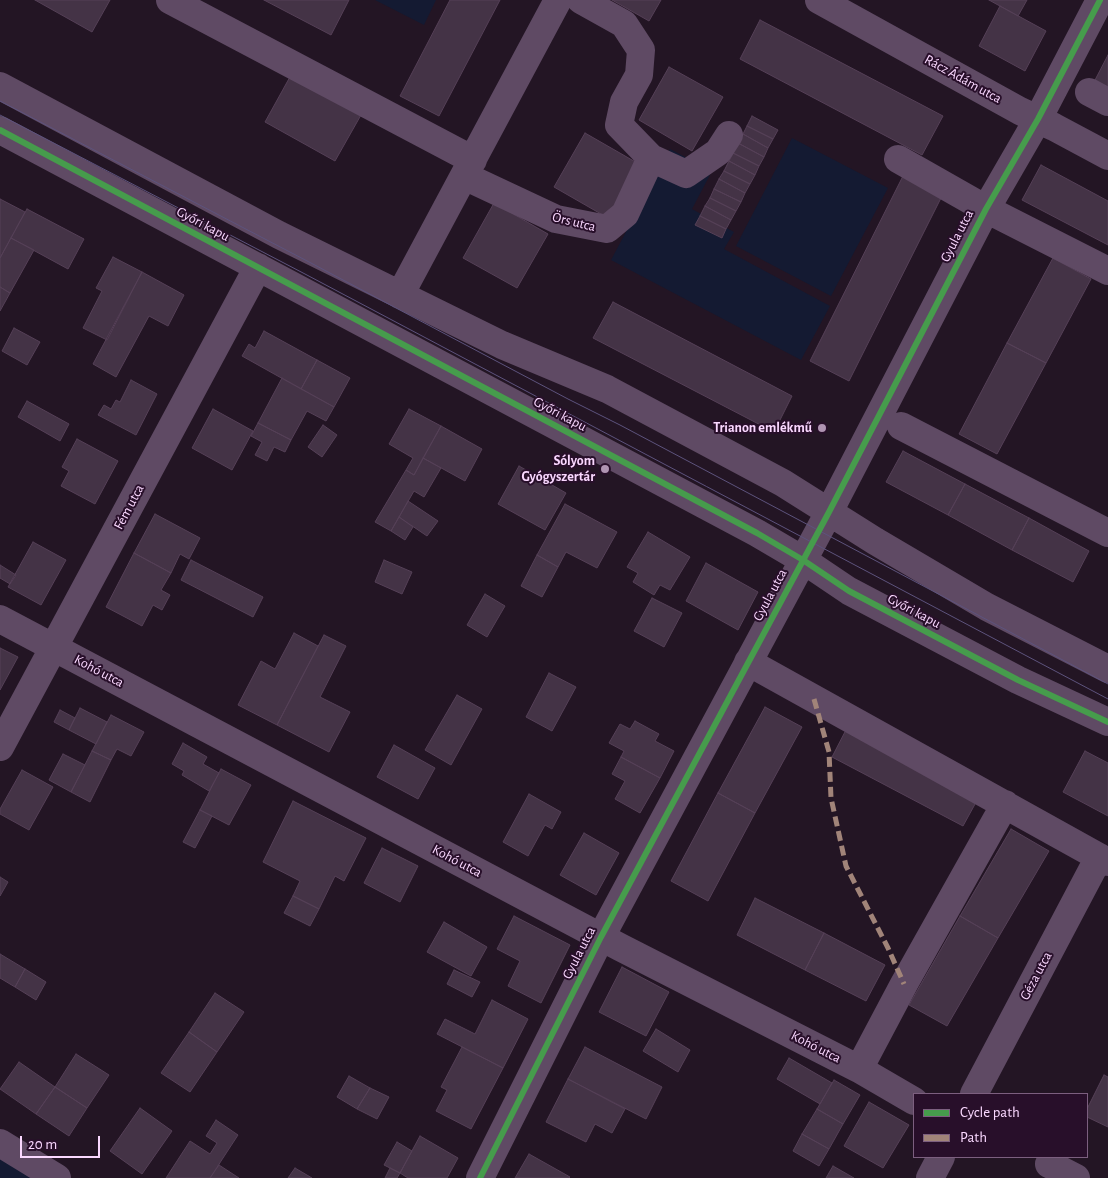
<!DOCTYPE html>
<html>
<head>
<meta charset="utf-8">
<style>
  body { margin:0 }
  #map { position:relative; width:1108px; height:1178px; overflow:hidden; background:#231524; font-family:"Alegreya Sans",sans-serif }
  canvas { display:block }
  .legend { position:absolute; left:913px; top:1093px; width:175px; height:65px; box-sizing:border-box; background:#280f2a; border:1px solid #7c5f7f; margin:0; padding:6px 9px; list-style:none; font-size:15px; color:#fad8ff }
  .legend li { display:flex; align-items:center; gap:10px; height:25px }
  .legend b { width:25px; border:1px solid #7c5f7f }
  .scale { position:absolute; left:20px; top:1136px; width:80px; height:22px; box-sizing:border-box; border:2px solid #fad8ff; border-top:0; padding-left:6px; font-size:15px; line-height:18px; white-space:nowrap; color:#fad8ff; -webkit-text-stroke:4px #280f2a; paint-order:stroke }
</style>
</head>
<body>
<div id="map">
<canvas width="1108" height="1178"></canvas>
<ul class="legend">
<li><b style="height:6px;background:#469c4c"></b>Cycle path</li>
<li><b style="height:6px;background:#a18479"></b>Path</li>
</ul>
<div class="scale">20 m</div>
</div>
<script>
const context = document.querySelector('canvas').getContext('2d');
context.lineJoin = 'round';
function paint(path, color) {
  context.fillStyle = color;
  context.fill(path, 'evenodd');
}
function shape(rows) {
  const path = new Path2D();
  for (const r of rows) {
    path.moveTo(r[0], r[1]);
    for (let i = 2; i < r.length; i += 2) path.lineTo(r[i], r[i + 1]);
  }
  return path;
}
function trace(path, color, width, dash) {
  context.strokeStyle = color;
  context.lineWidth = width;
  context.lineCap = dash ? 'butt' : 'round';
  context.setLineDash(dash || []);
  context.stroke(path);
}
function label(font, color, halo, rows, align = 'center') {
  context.font = font + ' "Alegreya Sans",sans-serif';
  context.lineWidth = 4;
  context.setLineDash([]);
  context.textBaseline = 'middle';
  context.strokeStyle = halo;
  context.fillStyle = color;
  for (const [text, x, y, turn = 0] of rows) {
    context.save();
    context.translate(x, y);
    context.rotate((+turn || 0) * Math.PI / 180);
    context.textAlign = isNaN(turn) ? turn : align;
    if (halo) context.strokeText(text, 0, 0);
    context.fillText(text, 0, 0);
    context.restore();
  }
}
paint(shape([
  [375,0,436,0,424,25],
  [792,138,888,188,831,296,736,246],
  [670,149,712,171,692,209,734,232,724,249,830,306,801,360,611,260],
  [0,1154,40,1178,0,1178]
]), '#141a32');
const building = shape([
  [35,0,110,0,92,32,35,0],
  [264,0,349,0,331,35,264,0],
  [450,0,500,0,439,116,400,96,450,0],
  [612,0,661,0,649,21,612,0],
  [989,0,1027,0,1018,16,989,0],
  [1000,6,1046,31,1025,71,979,46,1000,6],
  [760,20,943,116,922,155,740,59,760,20],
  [1108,55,1108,90,1094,82,1108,55],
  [669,67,723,97,692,151,639,120,669,67],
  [291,75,361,115,335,161,265,122,291,75],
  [752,116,778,130,773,139,747,126,752,116],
  [747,126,773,139,768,148,743,134,747,126],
  [585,133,639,164,608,218,554,187,585,133],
  [743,134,768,148,764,157,738,143,743,134],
  [738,143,764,157,759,166,733,153,738,143],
  [733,153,759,166,755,175,729,161,733,153],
  [729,161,755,175,750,184,724,171,729,161],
  [1041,165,1108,201,1108,245,1022,200,1041,165],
  [724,171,750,184,745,193,719,179,724,171],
  [903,176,942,196,849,381,810,361,903,176],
  [719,179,745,193,741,202,714,189,719,179],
  [714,189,741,202,736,211,710,198,714,189],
  [710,198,736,211,731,220,705,206,710,198],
  [0,199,25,212,0,258,0,199],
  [494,203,548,234,517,288,463,258,494,203],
  [705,206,731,220,726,229,700,216,705,206],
  [27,209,84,239,68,269,11,238,27,209],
  [700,216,726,229,722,238,695,225,700,216],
  [11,238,34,250,10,293,0,287,0,258,11,238],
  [113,257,142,272,107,340,83,328,102,291,96,288,113,257],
  [1053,258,1091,279,1046,363,1007,343,1053,258],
  [142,272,184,295,168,326,149,316,116,377,93,364,142,272],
  [0,287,10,293,0,311,0,287],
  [613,302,792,396,774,432,593,338,613,302],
  [14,328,40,342,27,365,2,351,14,328],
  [264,331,317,360,301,389,242,356,249,344,255,348,264,331],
  [1007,343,1046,363,997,454,959,434,1007,343],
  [317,360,350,378,334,407,301,389,317,360],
  [282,378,334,407,326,421,307,411,291,440,258,423,282,378],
  [131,380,157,394,136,435,98,415,104,405,111,409,116,400,120,402,131,380],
  [27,401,69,424,60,441,18,417,27,401],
  [213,409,253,431,232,470,192,448,213,409],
  [409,409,441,426,414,475,406,470,413,458,389,444,409,409],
  [258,423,291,440,285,452,274,447,267,461,255,455,262,442,251,436,258,423],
  [323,425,337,435,322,457,308,447,323,425],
  [441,426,482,449,465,481,423,458,441,426],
  [77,439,118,461,95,504,61,486,69,471,62,467,77,439],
  [903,451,965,484,948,515,886,482,903,451],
  [423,458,441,468,424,497,414,491,391,531,375,522,406,470,414,475,423,458],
  [519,466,566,493,545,530,498,504,519,466],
  [965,484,1029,518,1012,550,948,515,965,484],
  [408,501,438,521,427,536,399,517,408,501],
  [565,504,617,532,597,568,566,552,558,567,537,555,565,504],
  [155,514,200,538,189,559,180,554,171,573,134,553,155,514],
  [399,517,413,527,405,540,391,531,399,517],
  [1029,518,1089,551,1073,582,1012,550,1029,518],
  [648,532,690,557,670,590,660,585,654,595,633,582,638,573,627,567,648,532],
  [33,542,66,560,41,605,8,587,33,542],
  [134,553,171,573,161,590,170,595,162,610,153,605,142,626,106,607,134,553],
  [537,555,558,567,542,597,521,586,537,555],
  [191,560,263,597,253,617,181,580,191,560],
  [384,560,412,572,402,594,375,582,384,560],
  [706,563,758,592,738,630,686,601,706,563],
  [0,565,16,575,10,584,0,578,0,565],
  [485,594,505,606,487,637,467,625,485,594],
  [652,598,682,613,664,647,634,631,652,598],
  [294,633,318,646,277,725,238,705,261,661,275,669,294,633],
  [324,635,346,646,320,697,350,712,329,752,277,725,324,635],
  [0,648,18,657,0,690,0,648],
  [549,673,576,687,552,731,526,717,549,673],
  [457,695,482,709,451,765,425,750,457,695],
  [765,707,802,727,755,813,718,793,765,707],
  [80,708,107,722,96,744,69,730,80,708],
  [60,710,75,718,69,730,54,722,60,710],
  [111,715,144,732,131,756,117,749,111,760,92,751,111,715],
  [635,721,659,734,655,741,674,751,660,778,621,757,624,751,609,743,620,724,630,729,635,721],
  [848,726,980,795,963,826,832,757,848,726],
  [183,743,207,757,203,764,219,773,209,791,182,775,184,771,172,764,183,743],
  [394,745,435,768,418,799,377,777,394,745],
  [92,751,111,760,90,802,71,792,92,751],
  [1085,751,1108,763,1108,816,1063,792,1085,751],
  [63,754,85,765,71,792,49,780,63,754],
  [621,757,660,778,640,813,615,799,625,781,612,774,621,757],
  [221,769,251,785,229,825,200,810,221,769],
  [22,770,53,787,29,830,0,814,0,809,22,770],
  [718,793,755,813,708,901,671,881,718,793],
  [529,794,561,812,552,829,545,825,528,856,503,842,529,794],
  [293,801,366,838,344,881,335,876,319,909,293,896,300,881,263,862,293,801],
  [200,810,212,816,195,848,183,842,200,810],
  [1011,829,1049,851,998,938,960,916,1011,829],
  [584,833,619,853,596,895,560,875,584,833],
  [382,848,418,866,400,902,364,883,382,848],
  [0,877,8,882,0,896,0,877],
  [293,896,319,909,310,926,284,913,293,896],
  [755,898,824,933,805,970,737,935,755,898],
  [514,916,570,945,541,1003,508,986,520,961,497,949,514,916],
  [960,916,998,938,947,1026,909,1005,960,916],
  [444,922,487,947,471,976,427,952,444,922],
  [824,933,885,965,866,1001,805,970,824,933],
  [0,954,25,969,15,987,0,978,0,954],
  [622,967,669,992,646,1036,599,1012,622,967],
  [25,969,46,982,36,1000,15,987,25,969],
  [454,970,480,982,472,997,447,984,454,970],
  [215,993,244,1012,217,1052,189,1032,215,993],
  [492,1000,528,1019,503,1068,437,1034,445,1019,475,1034,492,1000],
  [656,1029,690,1050,678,1072,643,1051,656,1029],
  [189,1032,217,1052,190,1092,161,1073,189,1032],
  [462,1047,503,1068,471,1129,436,1111,447,1090,441,1087,462,1047],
  [585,1047,662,1087,646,1119,568,1079,585,1047],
  [76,1054,109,1075,87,1108,55,1087,76,1054],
  [789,1058,832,1083,820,1104,777,1079,789,1058],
  [19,1062,55,1087,36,1114,0,1089,19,1062],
  [1104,1075,1108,1077,1108,1127,1087,1117,1087,1109,1104,1075],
  [349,1076,370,1088,357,1109,337,1097,349,1076],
  [568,1079,625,1109,612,1133,595,1124,586,1142,546,1122,568,1079],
  [834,1080,860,1095,843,1124,817,1109,834,1080],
  [55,1087,87,1108,69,1136,36,1114,55,1087],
  [370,1088,389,1097,377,1119,357,1109,370,1088],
  [869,1102,909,1125,883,1168,844,1146,869,1102],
  [140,1108,172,1131,142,1174,110,1151,140,1108],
  [817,1109,843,1124,829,1149,802,1134,817,1109],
  [216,1120,238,1135,210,1178,166,1178,190,1141,210,1154,217,1143,206,1136,216,1120],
  [802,1134,829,1149,819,1166,793,1151,802,1134],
  [420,1136,458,1158,447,1178,408,1178,400,1173,420,1136],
  [397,1142,412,1151,400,1173,384,1165,397,1142],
  [529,1154,570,1177,569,1178,515,1178,529,1154],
  [219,1165,239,1178,210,1178,219,1165],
  [833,1166,854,1178,826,1178,833,1166],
  [295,1168,312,1178,288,1178,295,1168],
  [390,1168,400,1173,397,1178,385,1178,390,1168]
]);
paint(building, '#443346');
trace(building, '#554057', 1);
trace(shape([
  [170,0,473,160],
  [581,0,624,24,641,50,639,75,624,102,619,125,651,158,686,174,718,152,729,135],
  [819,0,1020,111,1054,127,1108,156],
  [0,86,279,235,502,345,607,389,783,483,875,541,987,607,1108,669],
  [1089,92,1108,102],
  [0,130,757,533,803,560,849,591,1018,680,1108,722],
  [898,159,986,209,1108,271],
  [465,175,475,181,556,219,607,229,625,214,651,158],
  [400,295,558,0],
  [901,426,1108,533],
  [0,619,620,947,859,1069,914,1101],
  [748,662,1108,862],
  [0,747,258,267],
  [859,1069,904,984,1005,804],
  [974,1094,1099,857],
  [0,1143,57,1178],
  [1049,1164,1076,1178],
  [480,1178,601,937,829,512,986,209,1038,119,1100,0],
  [930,1178,941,1157]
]), '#5f4a64', 28);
trace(shape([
  [0,101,311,263,568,399,620,425,1108,684],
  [0,115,305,274,1108,699]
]), '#5d537d', 1);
trace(shape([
  [814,699,829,752,831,798,846,866,888,948,904,984]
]), '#a18479', 5, [10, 5]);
trace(shape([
  [0,130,757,533,803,560,849,591,1018,680,1108,722],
  [480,1178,601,937,829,512,986,209,1038,119,1100,0]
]), '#469c4c', 6);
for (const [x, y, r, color] of [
  [822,428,5,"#af94b2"],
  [605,469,5,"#af94b2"]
]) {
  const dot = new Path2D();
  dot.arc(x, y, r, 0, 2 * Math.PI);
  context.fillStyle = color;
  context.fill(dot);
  trace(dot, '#280f2a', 2);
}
label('14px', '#fad8ff', '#280f2a', [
  ["Rácz Ádám utca",963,79,29],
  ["Örs utca",574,222,14],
  ["Győri kapu",203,224,28],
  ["Gyula utca",957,236,-63],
  ["Győri kapu",560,414,28],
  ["Fém utca",129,507,-62],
  ["Gyula utca",770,595,-62],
  ["Győri kapu",914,611,28],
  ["Kohó utca",99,671,28],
  ["Kohó utca",457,861,28],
  ["Gyula utca",579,953,-63],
  ["Géza utca",1036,976,-62],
  ["Kohó utca",816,1047,27]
]);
label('bold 14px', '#fad8ff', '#280f2a', [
  ["Trianon emlékmű",812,428],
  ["Sólyom",595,461],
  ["Gyógyszertár",595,477]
], 'right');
</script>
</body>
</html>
